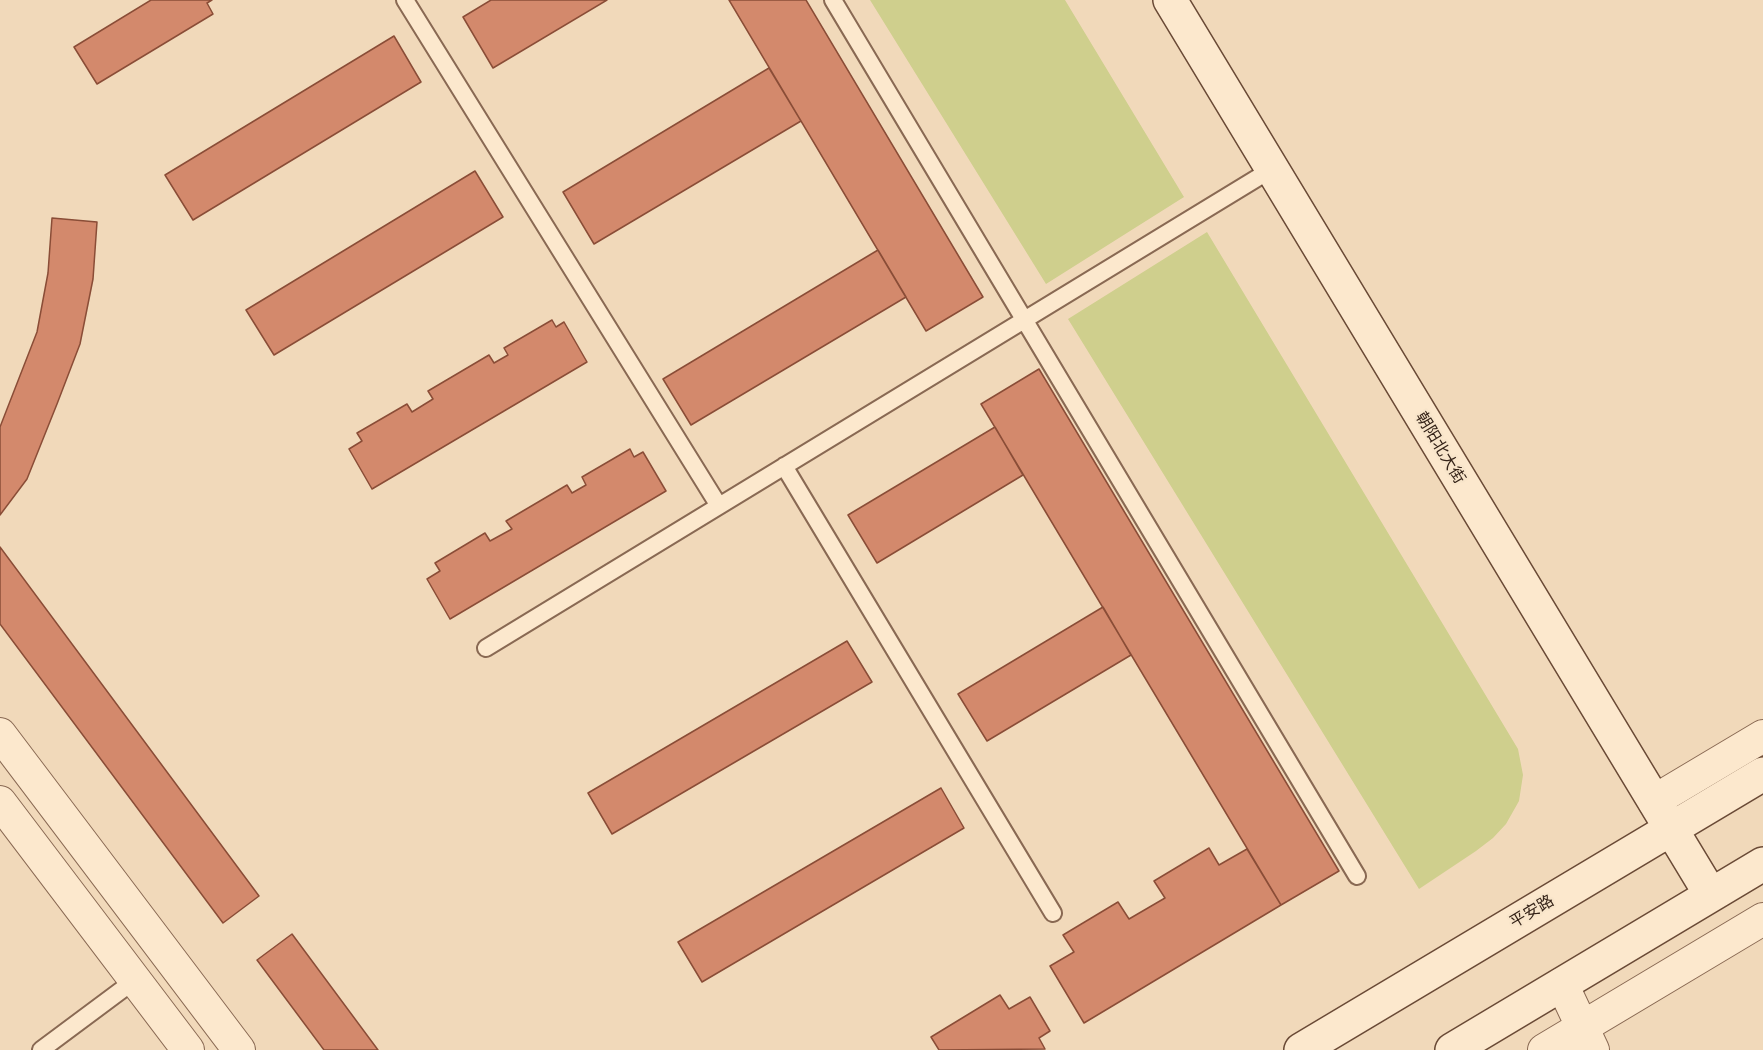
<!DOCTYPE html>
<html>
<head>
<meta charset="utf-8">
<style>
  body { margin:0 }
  canvas { display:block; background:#f1d9ba }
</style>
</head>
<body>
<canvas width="1763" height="1050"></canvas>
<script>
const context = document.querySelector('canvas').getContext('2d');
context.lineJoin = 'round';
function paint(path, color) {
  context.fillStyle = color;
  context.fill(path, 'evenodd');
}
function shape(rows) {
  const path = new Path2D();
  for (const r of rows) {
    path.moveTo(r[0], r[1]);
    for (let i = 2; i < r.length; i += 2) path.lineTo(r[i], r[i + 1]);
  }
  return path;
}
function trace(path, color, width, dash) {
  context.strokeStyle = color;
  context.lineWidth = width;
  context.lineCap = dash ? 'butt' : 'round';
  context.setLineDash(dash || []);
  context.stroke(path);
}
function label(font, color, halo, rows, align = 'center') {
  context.font = font + ' "IBM Plex Serif","Noto Sans SC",serif';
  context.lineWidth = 4.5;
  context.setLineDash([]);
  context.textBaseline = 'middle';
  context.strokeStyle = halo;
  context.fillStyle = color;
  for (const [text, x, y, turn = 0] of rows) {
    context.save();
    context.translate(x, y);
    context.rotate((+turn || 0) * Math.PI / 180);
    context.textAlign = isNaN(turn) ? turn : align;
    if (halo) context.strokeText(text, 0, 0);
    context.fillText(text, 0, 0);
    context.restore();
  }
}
paint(shape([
  [870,0,1065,0,1184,197,1046,284],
  [1207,232,1518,749,1523,775,1519,801,1506,824,1493,838,1476,851,1419,889,1068,319]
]), '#cfcf8d');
const building = shape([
  [151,0,212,0,207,3,213,14,97,84,74,47,151,0],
  [491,0,607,0,493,68,463,17,491,0],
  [729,0,806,0,983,297,926,331,729,0],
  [394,36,421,82,193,220,165,175,394,36],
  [769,68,801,121,594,244,563,192,769,68],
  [475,171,503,217,274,355,246,310,475,171],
  [52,218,97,222,93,279,80,344,57,404,27,479,0,515,0,427,37,332,48,273,52,218],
  [878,250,906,297,691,425,663,379,878,250],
  [552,320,556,327,564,322,587,362,372,489,349,449,362,441,357,433,407,404,412,412,433,399,428,391,489,355,494,363,508,355,504,348,552,320],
  [1039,369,1339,871,1281,905,981,404,1039,369],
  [995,427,1023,475,877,563,848,515,995,427],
  [630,449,634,457,643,452,666,491,450,619,427,579,440,571,435,563,485,533,490,541,512,529,506,521,567,485,572,493,586,485,582,477,630,449],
  [0,547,259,896,223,923,0,624,0,547],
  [1103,607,1131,655,987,741,958,694,1103,607],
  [847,641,872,682,612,834,588,793,847,641],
  [941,788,964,828,702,982,678,942,941,788],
  [1209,848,1219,865,1247,849,1281,905,1084,1023,1050,966,1074,952,1063,935,1118,902,1129,919,1165,898,1154,881,1209,848],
  [292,934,378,1050,324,1050,257,960,292,934],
  [1000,995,1009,1009,1030,997,1050,1031,1039,1038,1045,1049,939,1050,931,1037,1000,995]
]);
paint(building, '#d3896c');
trace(building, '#8a4d37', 1.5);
const service = shape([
  [405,0,719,506],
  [833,0,1357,876],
  [784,466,1053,913],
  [486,648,1272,169],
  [41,1050,135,980]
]);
const minor = shape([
  [0,734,239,1050],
  [1654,801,1763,736],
  [0,802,188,1050],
  [1562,984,1593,1050],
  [1544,1050,1763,919]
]);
const secondary = shape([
  [1170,0,1711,895],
  [1301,1050,1763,774],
  [1452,1050,1763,864]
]);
trace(service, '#896953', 20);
trace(minor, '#896953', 34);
trace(secondary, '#6a4a36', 36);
trace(service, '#fce8cd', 16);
trace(minor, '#fce8cd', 32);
trace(secondary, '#fce8cd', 33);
label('16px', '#362419', '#f8e5ca', [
  ["朝阳北大街",1440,448,59],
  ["平安路",1532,912,-31]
]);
</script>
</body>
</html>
